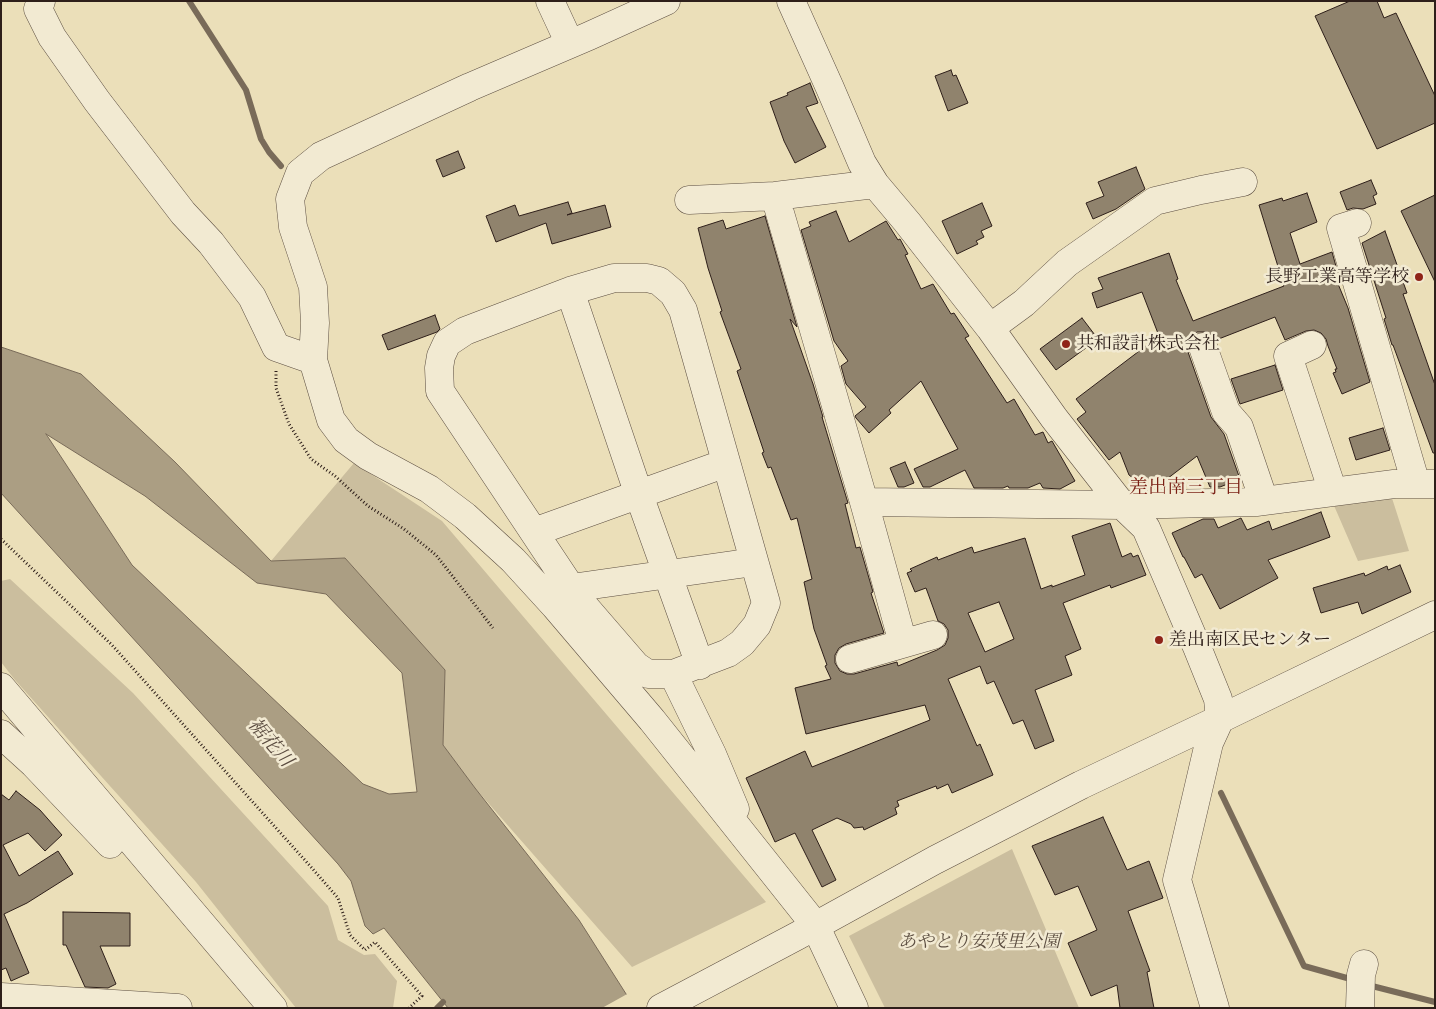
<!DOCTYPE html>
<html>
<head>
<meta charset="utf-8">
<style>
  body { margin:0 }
  #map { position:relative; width:1436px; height:1009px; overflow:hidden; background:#ebdfb9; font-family:"EB Garamond",serif }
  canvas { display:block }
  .frame { position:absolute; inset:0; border:2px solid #2e1f1a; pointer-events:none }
</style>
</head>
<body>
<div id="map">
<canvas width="1436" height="1009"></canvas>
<div class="frame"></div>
</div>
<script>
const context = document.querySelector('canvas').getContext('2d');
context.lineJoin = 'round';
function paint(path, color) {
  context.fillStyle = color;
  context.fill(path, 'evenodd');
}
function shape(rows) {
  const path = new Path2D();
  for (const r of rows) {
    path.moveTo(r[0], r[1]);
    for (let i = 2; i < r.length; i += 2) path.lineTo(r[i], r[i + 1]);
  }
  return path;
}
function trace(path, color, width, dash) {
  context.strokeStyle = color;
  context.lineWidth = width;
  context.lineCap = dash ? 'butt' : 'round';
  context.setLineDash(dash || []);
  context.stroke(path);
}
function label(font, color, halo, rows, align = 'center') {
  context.font = font + ' "EB Garamond","Noto Serif JP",serif';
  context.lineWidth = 5;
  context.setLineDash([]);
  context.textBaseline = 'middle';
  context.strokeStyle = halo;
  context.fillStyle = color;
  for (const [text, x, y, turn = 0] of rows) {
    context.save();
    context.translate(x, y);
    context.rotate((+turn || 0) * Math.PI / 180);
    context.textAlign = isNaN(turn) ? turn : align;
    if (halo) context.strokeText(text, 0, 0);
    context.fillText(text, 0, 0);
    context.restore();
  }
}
paint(shape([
  [354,463,442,521,766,902,632,967,475,788,443,745,445,670,345,558,271,561],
  [1391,495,1409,551,1358,561,1332,501],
  [10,579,133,693,328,906,338,940,364,955,375,954,397,981,393,1008,296,1008,196,882,15,680,1,662,1,581],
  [1012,849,1079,1008,885,1008,849,936]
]), '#cbbe9e');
const water = shape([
  [1,347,81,374,175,462,271,561,345,558,445,670,443,745,475,788,579,920,635,1008,448,1008,384,928,373,934,365,926,351,881,338,864,1,493,1,347],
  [46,434,145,496,257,583,326,594,402,673,417,792,389,794,363,784,132,565,46,434]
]);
paint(water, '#ab9e83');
trace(water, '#796b59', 1);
paint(shape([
  [629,993,638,1008,602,1008]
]), '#ebdfb9');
trace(shape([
  [189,1,246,90,261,139,269,152,281,166],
  [1221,793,1304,966,1354,980],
  [1368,985,1435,1002],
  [437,1008,443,1002]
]), '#796b59', 6);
const building = shape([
  [1350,1,1377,1,1384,18,1396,13,1435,96,1435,123,1377,149,1315,16,1350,1],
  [951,70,953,76,956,75,968,103,948,111,935,76,951,70],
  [810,83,818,103,806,107,826,147,795,163,784,141,770,102,788,95,787,93,810,83],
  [458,151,465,168,443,177,436,160,458,151],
  [1136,167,1145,189,1116,209,1093,219,1086,203,1104,196,1098,182,1136,167],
  [1371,180,1377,194,1373,196,1376,204,1363,209,1353,208,1347,210,1340,192,1371,180],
  [1307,193,1317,222,1290,233,1300,264,1332,252,1339,277,1336,279,1348,308,1370,382,1342,394,1333,373,1336,372,1335,369,1337,369,1328,346,1326,339,1321,333,1314,330,1306,331,1285,340,1275,317,1216,340,1213,335,1206,332,1197,332,1191,337,1188,344,1188,352,1211,417,1224,434,1240,479,1220,487,1210,487,1197,456,1155,488,1149,480,1142,484,1137,478,1133,478,1129,475,1120,452,1109,460,1077,419,1086,412,1076,399,1159,336,1142,292,1097,308,1092,293,1103,289,1098,278,1169,253,1178,279,1176,280,1193,321,1284,286,1259,205,1282,198,1283,201,1307,193],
  [1435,195,1435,282,1401,211,1435,195],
  [568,202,572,213,567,215,605,205,611,227,552,244,546,223,496,242,486,216,515,205,519,216,568,202],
  [982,203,992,226,981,231,984,237,976,241,978,244,957,254,942,221,982,203],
  [836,211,849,242,886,221,898,240,900,239,908,254,905,255,921,289,933,284,951,314,954,313,969,336,965,338,1007,403,1014,399,1035,435,1043,432,1048,443,1052,441,1075,481,1060,489,1043,488,1040,483,1028,488,1009,488,1008,486,1003,488,974,488,965,470,930,487,923,487,914,469,958,449,921,381,889,410,891,413,869,433,856,418,855,416,866,407,846,384,841,366,848,361,834,341,801,230,811,226,809,222,836,211],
  [765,216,797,327,790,319,813,384,823,417,822,417,848,503,845,504,856,548,860,547,873,592,871,593,884,633,846,644,839,648,835,655,835,663,840,671,847,674,854,674,897,662,898,666,937,650,945,645,948,638,948,630,944,624,938,621,926,588,915,592,907,573,912,571,910,569,937,557,938,560,972,547,974,553,1025,538,1041,589,1052,585,1052,587,1085,575,1072,536,1110,523,1122,557,1131,553,1133,557,1138,555,1146,575,1111,588,1110,585,1063,603,1081,649,1065,656,1072,675,1035,690,1054,741,1035,749,1023,720,1013,724,994,681,987,684,980,666,948,679,977,746,980,744,993,775,952,793,948,784,937,789,936,786,897,801,899,806,895,808,897,814,864,830,863,827,854,828,851,824,837,818,812,830,836,880,822,887,795,833,775,842,746,778,805,751,812,767,930,720,925,705,806,734,795,688,831,679,825,666,827,665,814,629,804,582,812,579,797,518,791,520,771,467,768,468,762,453,764,452,737,371,741,369,720,312,722,311,708,268,698,228,723,220,726,229,765,216],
  [999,602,1014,639,985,652,968,613,999,602],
  [1385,231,1407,293,1403,294,1435,385,1435,453,1433,453,1393,345,1392,345,1384,319,1386,318,1362,243,1385,231],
  [435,315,440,329,437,332,388,350,382,335,435,315],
  [1082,318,1098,339,1056,370,1040,349,1082,318],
  [1275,365,1283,390,1240,404,1231,379,1275,365],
  [1383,428,1390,450,1356,460,1349,438,1383,428],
  [905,462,914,483,904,487,898,487,890,468,905,462],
  [1321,512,1330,537,1268,560,1278,578,1220,609,1202,574,1195,578,1184,557,1183,557,1172,533,1203,519,1214,519,1218,528,1241,518,1247,530,1269,521,1272,530,1321,512],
  [1400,565,1411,592,1362,614,1358,602,1321,613,1313,588,1364,573,1365,576,1387,566,1388,570,1400,565],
  [16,791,40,810,62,835,45,851,28,833,3,845,19,876,58,851,73,874,27,903,4,914,29,973,11,981,6,968,1,970,1,794,9,800,16,791],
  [1103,817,1127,870,1149,861,1163,898,1128,911,1150,971,1147,972,1154,1008,1120,1008,1117,985,1091,996,1068,943,1097,930,1078,886,1055,895,1032,846,1103,817],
  [63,912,130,913,130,946,100,946,116,984,108,988,85,987,66,945,63,945,63,912]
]);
paint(building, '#90836d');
trace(building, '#2e1f1a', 1);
const minor = shape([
  [41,1,38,9,52,37,97,101,183,213,211,243,252,297,276,347,313,360],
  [550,1,570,44],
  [666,1,589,36,470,87,321,156,300,173,290,199,293,227,313,287,315,323,313,360,331,420,346,440,368,456,429,489,465,516,513,560,555,606,652,720,815,925,854,1008],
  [791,1,830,88,862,163,875,184,907,222,990,328,1054,418,1122,505,1146,528,1197,647,1218,699,1220,719,1209,743,1177,880,1215,1008],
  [775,196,864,502,903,643],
  [689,200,775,196,875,184],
  [1357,223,1341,228,1416,484],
  [614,278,647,278,659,281,673,293,683,310,766,603,757,625,742,643,728,653,673,674,648,674,636,666,579,600,440,391,439,368,441,356,447,343,465,331,570,291,614,278],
  [570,291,639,495,700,665],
  [990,328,1024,303,1067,263,1155,201,1201,190,1243,182],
  [1312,345,1288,356,1333,492],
  [1203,347,1226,412,1239,427,1264,501],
  [864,502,1122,505,1256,502,1394,484,1435,484],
  [534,532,726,463],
  [571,588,754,562],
  [850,659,933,635],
  [673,674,712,754,735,809],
  [1,687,273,1008],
  [1,734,34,764,110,844],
  [1,997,178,1008],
  [661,1008,797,936,935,860,1081,785,1220,719,1435,615],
  [1360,1008,1361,975,1364,964]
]);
trace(minor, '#5d4f42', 29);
trace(shape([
  [276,371,276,388,289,424,311,459,335,476,368,506,404,529,436,555,493,628],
  [1,539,112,645,311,867,338,898,350,935,365,950,375,942,422,996,409,1008]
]), '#2e1f1a', 3, [1, 2.5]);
trace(minor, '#f2ead2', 28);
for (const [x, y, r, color] of [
  [1419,277,5,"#8f2418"],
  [1066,344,5,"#8f2418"],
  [1159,640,5,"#8f2418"]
]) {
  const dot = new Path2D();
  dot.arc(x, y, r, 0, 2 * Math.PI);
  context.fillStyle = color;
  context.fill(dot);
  trace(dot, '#f2ead2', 2);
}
label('18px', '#2e1f1a', '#f2ead2', [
  ["長野工業高等学校",1409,277,"right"],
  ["共和設計株式会社",1076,344],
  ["差出南区民センター",1169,640]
], 'left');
label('italic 18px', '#5d4f42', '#f2ead2', [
  ["あやとり安茂里公園",979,942]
]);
label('19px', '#7a1f14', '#f2ead2', [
  ["差出南三丁目",1186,488]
]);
label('italic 19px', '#5a4b3f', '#f2ead2', [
  ["裾花川",270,743,49]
]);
</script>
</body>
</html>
